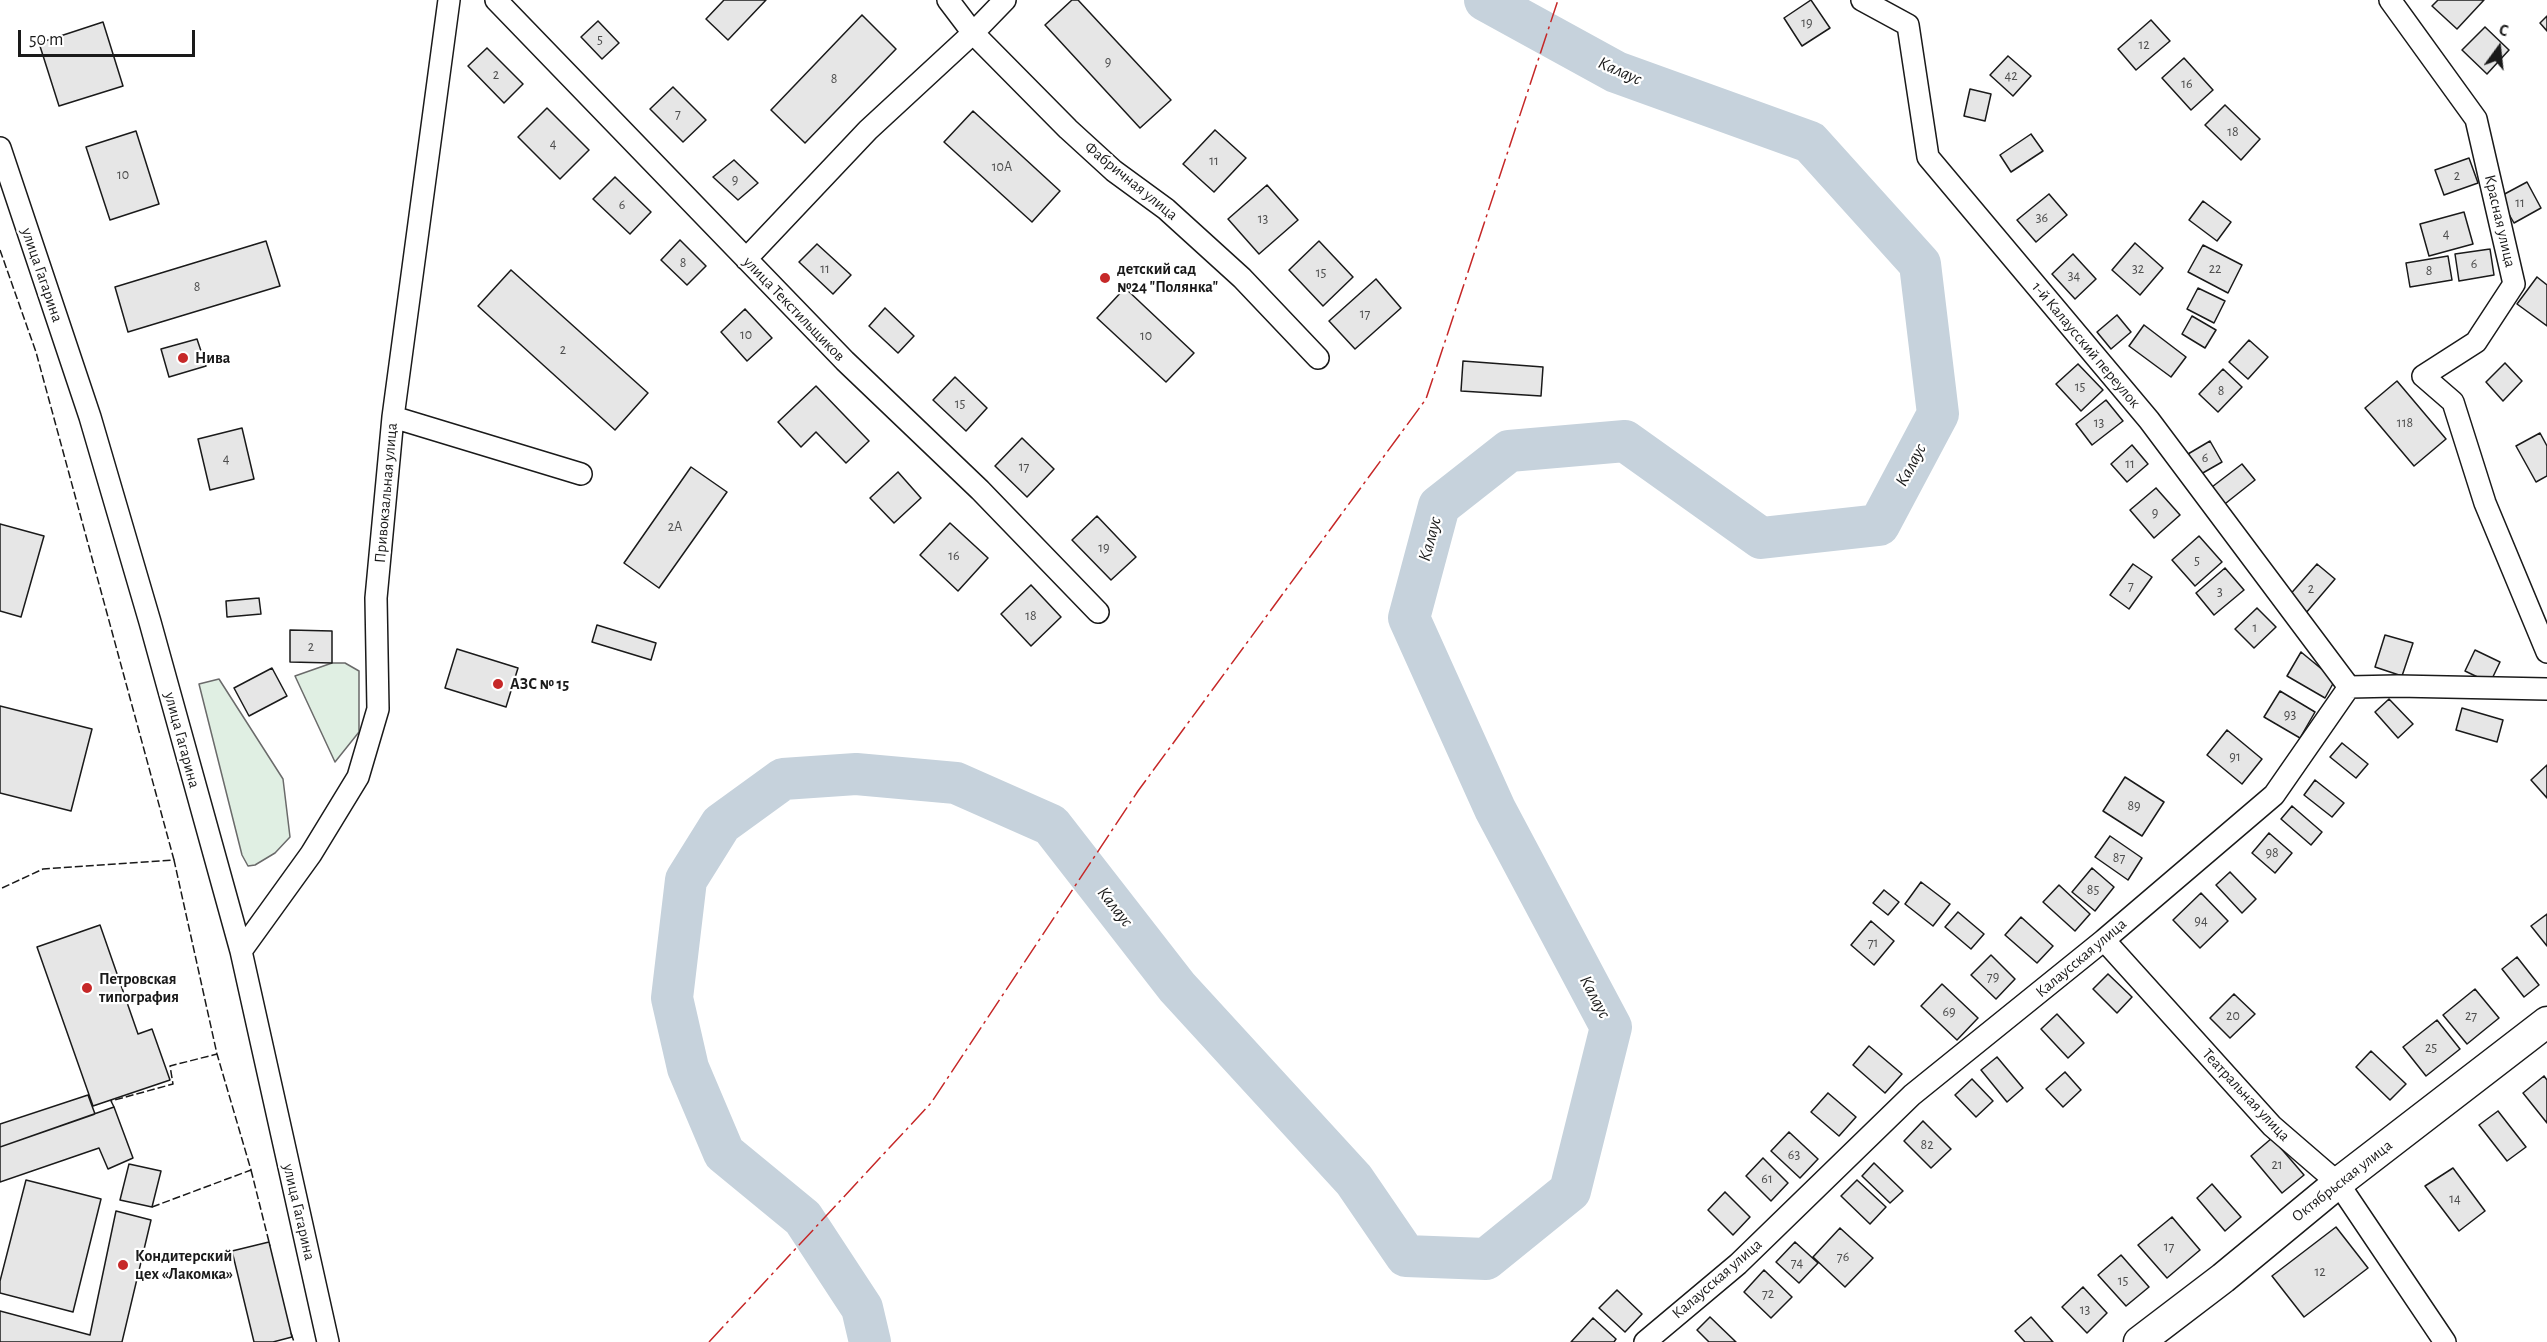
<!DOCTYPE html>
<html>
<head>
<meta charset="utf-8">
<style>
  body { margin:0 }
  #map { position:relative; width:2547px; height:1342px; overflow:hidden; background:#fff; font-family:"Alegreya Sans",sans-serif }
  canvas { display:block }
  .north { position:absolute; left:2469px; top:18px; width:60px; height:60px; -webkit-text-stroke:4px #fff; paint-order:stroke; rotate:15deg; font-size:16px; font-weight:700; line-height:24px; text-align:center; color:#1a1a1a }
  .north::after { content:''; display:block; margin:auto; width:21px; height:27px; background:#1a1a1a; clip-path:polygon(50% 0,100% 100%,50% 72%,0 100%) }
  .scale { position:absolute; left:18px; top:30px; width:177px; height:27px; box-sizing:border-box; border:3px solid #1a1a1a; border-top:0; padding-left:8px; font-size:18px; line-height:21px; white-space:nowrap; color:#1a1a1a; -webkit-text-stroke:4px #fff; paint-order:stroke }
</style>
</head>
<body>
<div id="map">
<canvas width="2547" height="1342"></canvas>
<div class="north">С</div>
<div class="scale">50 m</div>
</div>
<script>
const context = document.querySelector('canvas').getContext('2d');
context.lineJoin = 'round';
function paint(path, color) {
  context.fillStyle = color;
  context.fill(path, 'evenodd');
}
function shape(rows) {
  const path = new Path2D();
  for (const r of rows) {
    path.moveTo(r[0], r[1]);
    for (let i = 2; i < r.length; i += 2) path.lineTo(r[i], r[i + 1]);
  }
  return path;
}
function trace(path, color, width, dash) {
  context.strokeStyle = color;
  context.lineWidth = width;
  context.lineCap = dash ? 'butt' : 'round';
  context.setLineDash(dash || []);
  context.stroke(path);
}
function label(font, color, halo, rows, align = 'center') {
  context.font = font + ' "Alegreya Sans",sans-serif';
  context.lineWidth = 4.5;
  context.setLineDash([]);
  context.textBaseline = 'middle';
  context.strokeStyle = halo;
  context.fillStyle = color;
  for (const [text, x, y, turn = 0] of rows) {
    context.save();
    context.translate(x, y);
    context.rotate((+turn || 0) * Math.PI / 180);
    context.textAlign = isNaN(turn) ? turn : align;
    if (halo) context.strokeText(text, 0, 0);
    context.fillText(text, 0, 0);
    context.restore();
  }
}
const green = shape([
  [332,663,345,663,359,671,359,732,335,762,295,676,332,663],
  [219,679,283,779,290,837,275,853,255,865,248,866,242,855,199,684,219,679]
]);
paint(green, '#e0efe3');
trace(green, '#6a6a6a', 1.5);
trace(shape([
  [870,1342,862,1308,803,1218,724,1153,688,1068,672,998,686,880,721,824,783,779,856,774,956,783,1051,825,1177,987,1354,1180,1406,1256,1486,1259,1570,1191,1611,1027,1495,809,1409,618,1439,506,1509,451,1625,441,1761,538,1879,525,1938,414,1920,264,1810,142,1616,72,1485,0]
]), '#c6d2dc', 42);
const building = shape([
  [724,0,766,0,728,40,706,19,724,0],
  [1072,0,1078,0,1171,100,1140,128,1045,25,1072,0],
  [1811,0,1830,28,1802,46,1784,18,1811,0],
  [2438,0,2484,0,2457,29,2432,6,2438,0],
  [862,15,896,49,805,143,771,110,862,15],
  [2547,16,2547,31,2540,23,2547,16],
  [2151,20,2170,41,2136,70,2118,49,2151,20],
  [598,21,619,43,602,59,581,37,598,21],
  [103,22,123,86,59,106,39,43,103,22],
  [2485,27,2509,50,2487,74,2462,50,2485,27],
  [487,48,523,84,504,103,468,66,487,48],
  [2008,56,2031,76,2013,96,1990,75,2008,56],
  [2184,58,2213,90,2191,110,2162,78,2184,58],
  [673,87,706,120,683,142,650,109,673,87],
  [1970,89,1991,94,1985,121,1964,116,1970,89],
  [2225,105,2260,139,2241,160,2205,125,2225,105],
  [547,108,589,150,560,179,518,137,547,108],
  [973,111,1060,191,1032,222,944,142,973,111],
  [1215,130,1246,158,1214,192,1183,164,1215,130],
  [136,131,159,204,110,220,86,147,136,131],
  [2031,134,2043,151,2011,172,2000,155,2031,134],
  [2469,158,2478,183,2444,195,2435,170,2469,158],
  [734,160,758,183,738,200,713,177,734,160],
  [615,177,651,212,630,234,593,199,615,177],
  [2527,182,2541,208,2514,223,2499,197,2527,182],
  [1267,185,1298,220,1259,254,1228,219,1267,185],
  [2049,194,2067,215,2036,242,2017,220,2049,194],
  [2203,201,2231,222,2217,241,2189,220,2203,201],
  [2464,212,2473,244,2429,256,2420,224,2464,212],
  [680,240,706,266,687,285,661,260,680,240],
  [266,241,280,286,128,332,115,287,266,241],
  [1319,241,1353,277,1323,306,1289,270,1319,241],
  [2135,243,2163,268,2140,295,2112,270,2135,243],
  [817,244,851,275,833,294,799,262,817,244],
  [2203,245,2242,265,2228,293,2188,272,2203,245],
  [2490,249,2494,275,2459,281,2455,254,2490,249],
  [2073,254,2096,279,2075,299,2052,274,2073,254],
  [2448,256,2452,280,2410,287,2406,263,2448,256],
  [511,270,648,393,615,430,478,306,511,270],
  [2537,277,2547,285,2547,326,2517,304,2537,277],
  [1376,279,1401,308,1355,349,1329,321,1376,279],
  [1125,288,1194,353,1166,382,1097,318,1125,288],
  [2198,288,2225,301,2214,323,2187,309,2198,288],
  [885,308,914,336,898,353,869,326,885,308],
  [745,309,772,338,747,361,721,332,745,309],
  [2117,315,2131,332,2111,349,2097,332,2117,315],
  [2192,316,2216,330,2205,348,2182,334,2192,316],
  [2144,325,2186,357,2171,377,2129,346,2144,325],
  [197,339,206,366,169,377,161,349,197,339],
  [2249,340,2268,357,2248,379,2229,362,2249,340],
  [1463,361,1543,367,1541,396,1461,391,1463,361],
  [2505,363,2522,381,2503,401,2486,382,2505,363],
  [2078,364,2103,390,2081,411,2056,384,2078,364],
  [2223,369,2242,387,2218,412,2199,394,2223,369],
  [955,377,987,408,966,431,933,400,955,377],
  [2397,381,2446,439,2414,466,2365,408,2397,381],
  [816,386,869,441,846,463,816,432,801,447,778,422,816,386],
  [2106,400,2123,421,2092,445,2076,424,2106,400],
  [242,428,254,479,210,490,198,439,242,428],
  [2540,433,2547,446,2547,476,2536,482,2516,446,2540,433],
  [1022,438,1054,469,1027,497,995,466,1022,438],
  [2210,441,2222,462,2201,474,2188,454,2210,441],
  [2132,445,2148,464,2127,482,2111,464,2132,445],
  [2242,464,2255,480,2221,507,2208,490,2242,464],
  [691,467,727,492,659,588,624,563,691,467],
  [898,472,921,498,894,523,870,498,898,472],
  [2156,488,2180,515,2154,538,2130,510,2156,488],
  [1097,516,1136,557,1111,580,1072,540,1097,516],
  [950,523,988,558,958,591,920,555,950,523],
  [0,524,44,536,21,617,0,611,0,524],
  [2199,536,2222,562,2195,586,2172,560,2199,536],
  [2133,564,2152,577,2129,609,2110,595,2133,564],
  [2317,564,2335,579,2305,614,2287,598,2317,564],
  [2225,568,2244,590,2214,615,2196,593,2225,568],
  [1031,585,1061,617,1031,646,1001,614,1031,585],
  [259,598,261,614,227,617,226,601,259,598],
  [2257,608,2276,627,2254,648,2235,629,2257,608],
  [597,625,656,643,651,660,592,642,597,625],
  [290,630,332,631,332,663,290,662,290,630],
  [2385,635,2413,643,2402,676,2375,667,2385,635],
  [457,649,518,668,506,707,445,688,457,649],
  [2475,650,2500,662,2490,683,2465,671,2475,650],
  [2301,652,2335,680,2325,698,2287,676,2301,652],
  [272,668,287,696,249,716,234,688,272,668],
  [2280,691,2315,712,2300,738,2264,717,2280,691],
  [2389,699,2413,724,2398,738,2375,712,2389,699],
  [0,706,92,729,71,811,0,793,0,706],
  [2462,708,2503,720,2497,742,2456,730,2462,708],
  [2227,730,2262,759,2242,784,2207,755,2227,730],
  [2342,743,2368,764,2356,778,2330,757,2342,743],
  [2547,765,2547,798,2531,780,2547,765],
  [2125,777,2164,802,2142,836,2103,811,2125,777],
  [2315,780,2344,803,2332,817,2304,795,2315,780],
  [2292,806,2322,832,2311,845,2281,819,2292,806],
  [2269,833,2292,853,2275,873,2252,853,2269,833],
  [2110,836,2142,858,2128,880,2095,857,2110,836],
  [2092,868,2114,887,2095,911,2072,892,2092,868],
  [2230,872,2256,899,2242,913,2216,885,2230,872],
  [1921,882,1950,904,1933,926,1905,904,1921,882],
  [2059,885,2090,914,2075,931,2043,902,2059,885],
  [1884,890,1899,902,1888,915,1873,903,1884,890],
  [2201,893,2228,921,2200,948,2173,920,2201,893],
  [1958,912,1984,934,1971,949,1945,927,1958,912],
  [2547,914,2547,946,2531,926,2547,914],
  [2021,917,2053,946,2037,963,2005,935,2021,917],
  [1871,921,1894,941,1874,965,1851,945,1871,921],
  [100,925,138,1034,152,1029,170,1080,93,1106,37,947,100,925],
  [1991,955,2015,979,1996,999,1971,975,1991,955],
  [2517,957,2539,985,2524,997,2502,969,2517,957],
  [2108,974,2132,997,2117,1013,2093,989,2108,974],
  [1942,984,1978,1018,1957,1040,1921,1006,1942,984],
  [2475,989,2499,1018,2467,1044,2443,1015,2475,989],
  [2234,994,2255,1014,2230,1038,2210,1018,2234,994],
  [2057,1014,2084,1043,2068,1058,2041,1029,2057,1014],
  [2437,1020,2460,1049,2426,1076,2403,1047,2437,1020],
  [1869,1046,1902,1074,1885,1093,1853,1065,1869,1046],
  [2371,1051,2406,1084,2390,1100,2356,1067,2371,1051],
  [1997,1057,2023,1088,2007,1102,1981,1070,1997,1057],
  [2065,1072,2081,1090,2063,1107,2046,1089,2065,1072],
  [2544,1076,2547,1080,2547,1123,2523,1093,2544,1076],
  [1972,1079,1993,1101,1976,1117,1955,1095,1972,1079],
  [1828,1093,1856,1117,1839,1136,1811,1112,1828,1093],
  [88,1095,95,1114,0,1147,0,1124,88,1095],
  [114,1107,133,1158,108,1169,99,1148,0,1182,0,1147,114,1107],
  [2498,1111,2526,1147,2507,1161,2479,1125,2498,1111],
  [1923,1121,1951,1149,1931,1168,1904,1141,1923,1121],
  [1789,1132,1818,1159,1800,1178,1771,1151,1789,1132],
  [2272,1138,2304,1175,2282,1193,2251,1156,2272,1138],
  [1763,1158,1788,1183,1771,1201,1746,1176,1763,1158],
  [1874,1163,1903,1191,1890,1203,1862,1176,1874,1163],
  [129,1164,161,1171,152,1207,120,1200,129,1164],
  [2453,1168,2485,1211,2459,1231,2425,1186,2453,1168],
  [26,1180,101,1199,73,1312,0,1293,0,1281,26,1180],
  [1857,1180,1886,1207,1870,1224,1841,1196,1857,1180],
  [2212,1184,2241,1217,2225,1231,2197,1198,2212,1184],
  [1725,1192,1750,1217,1733,1235,1708,1210,1725,1192],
  [116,1211,151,1220,122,1342,0,1342,0,1311,90,1335,116,1211],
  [2172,1217,2200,1250,2167,1278,2138,1245,2172,1217],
  [2336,1227,2368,1268,2304,1317,2272,1276,2336,1227],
  [1840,1228,1873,1258,1845,1287,1813,1257,1840,1228],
  [269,1242,292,1337,273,1342,254,1342,232,1251,269,1242],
  [1795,1242,1818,1263,1799,1283,1776,1262,1795,1242],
  [2121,1255,2149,1287,2126,1306,2098,1275,2121,1255],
  [1764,1270,1792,1297,1771,1318,1744,1292,1764,1270],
  [2083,1287,2107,1313,2087,1333,2062,1307,2083,1287],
  [1617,1290,1642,1314,1625,1332,1599,1308,1617,1290],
  [1710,1317,1736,1342,1709,1342,1697,1330,1710,1317],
  [2031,1317,2053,1342,2025,1342,2015,1331,2031,1317],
  [1593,1318,1616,1339,1614,1342,1571,1342,1593,1318]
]);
paint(building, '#e6e6e6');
trace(building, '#1a1a1a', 1.5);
const minor = shape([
  [496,0,845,361,980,490,1098,612],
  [948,0,973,33,1068,129,1114,171,1166,209,1242,278,1318,358],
  [1862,0,1908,25,1928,157,2149,420,2349,687],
  [2390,0,2476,119,2514,284,2476,342,2423,376,2453,402,2485,503,2547,652],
  [0,148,90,417,150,622,241,951,328,1342],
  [746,259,868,130,973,33,1005,0],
  [393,417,581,474],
  [2104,940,2272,1126,2338,1183,2445,1342],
  [241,951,311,854,358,777,378,709,376,598,393,417,449,0],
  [1645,1342,1738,1264,1912,1095,2104,940,2274,795,2349,687,2397,686,2547,689]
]);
const secondary = shape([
  [2139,1342,2223,1278,2338,1183,2547,1022]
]);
trace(minor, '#1a1a1a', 24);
trace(secondary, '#1a1a1a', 33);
trace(minor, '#fff', 21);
trace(secondary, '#fff', 30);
trace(shape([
  [0,250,36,352,174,860,43,869,0,889],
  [114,1107,111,1101,173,1084,170,1066,217,1054],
  [251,1170,270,1246],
  [152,1207,251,1170,217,1054,174,860],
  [291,1333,294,1342]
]), '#1a1a1a', 1.5, [8, 3]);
trace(shape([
  [709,1342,931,1103,1138,791,1426,399,1558,0]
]), '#c62828', 1.5, [21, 4.5, 3, 4.5]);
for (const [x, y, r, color] of [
  [1105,278,6,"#c62828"],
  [183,358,6,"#c62828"],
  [498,684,6,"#c62828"],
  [87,988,6,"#c62828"],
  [123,1265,6,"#c62828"]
]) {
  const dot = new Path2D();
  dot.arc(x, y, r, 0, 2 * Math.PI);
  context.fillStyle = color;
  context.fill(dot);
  trace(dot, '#fff', 2);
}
label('14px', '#4d4d4d', null, [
  ["19",1807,23],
  ["5",600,40],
  ["12",2144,45],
  ["9",1108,62],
  ["2",496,75],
  ["42",2011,76],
  ["8",834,79],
  ["16",2187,84],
  ["7",678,114],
  ["18",2233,132],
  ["4",553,144],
  ["11",1214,161],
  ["10А",1002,167],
  ["10",123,175],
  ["2",2457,176],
  ["9",735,180],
  ["11",2520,203],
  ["6",622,205],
  ["36",2042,218],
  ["13",1263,219],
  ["4",2446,234],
  ["8",683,263],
  ["6",2474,264],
  ["11",825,269],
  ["32",2138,269],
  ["22",2215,269],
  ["8",2429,271],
  ["15",1321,273],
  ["34",2074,276],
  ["8",197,287],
  ["17",1365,314],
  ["10",746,335],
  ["10",1146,336],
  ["2",563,350],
  ["15",2080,387],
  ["8",2221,391],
  ["15",960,404],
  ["13",2099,423],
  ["118",2405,423],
  ["6",2205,458],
  ["4",226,459],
  ["11",2130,464],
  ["17",1024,467],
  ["9",2155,513],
  ["2А",675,527],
  ["19",1104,548],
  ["16",954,556],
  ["5",2197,561],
  ["7",2131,586],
  ["2",2311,589],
  ["3",2220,592],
  ["18",1031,616],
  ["1",2255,628],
  ["2",311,647],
  ["93",2290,715],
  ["91",2235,757],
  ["89",2134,806],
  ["98",2272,853],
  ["87",2119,858],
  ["85",2093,890],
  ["94",2201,921],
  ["71",1873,943],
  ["79",1993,977],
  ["69",1949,1012],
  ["20",2233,1016],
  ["27",2471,1016],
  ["25",2431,1048],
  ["82",1927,1145],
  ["63",1794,1155],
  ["21",2277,1165],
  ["61",1767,1179],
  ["14",2455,1199],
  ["17",2169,1247],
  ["76",1843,1257],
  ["74",1797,1263],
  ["12",2320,1272],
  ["15",2123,1281],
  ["72",1768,1294],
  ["13",2085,1310]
]);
label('16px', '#1a1a1a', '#fff', [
  ["Фабричная улица",1131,181,39],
  ["Красная улица",2500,221,77],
  ["улица Гагарина",42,275,71],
  ["улица Текстильщиков",794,309,46],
  ["1-й Калаусский переулок",2086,345,50],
  ["Привокзальная улица",386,493,-85],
  ["улица Гагарина",182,740,75],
  ["Калаусская улица",2081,958,-40],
  ["Театральная улица",2246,1095,47],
  ["Октябрьская улица",2342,1181,-38],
  ["улица Гагарина",299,1212,77],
  ["Калаусская улица",1717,1279,-41]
]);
label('bold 16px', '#1a1a1a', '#fff', [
  ["детский сад",1117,269],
  ["№24 \"Полянка\"",1117,287],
  ["Нива",195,358],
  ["АЗС № 15",510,684],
  ["Петровская",99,979],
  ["типография",99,997],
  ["Кондитерский",135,1256],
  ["цех «Лакомка»",135,1274]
], 'left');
label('italic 18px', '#1a1a1a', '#fff', [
  ["Калаус",1620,71,24],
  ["Калаус",1911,465,-62],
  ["Калаус",1430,539,-75],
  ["Калаус",1115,907,52],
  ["Калаус",1595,997,62]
]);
</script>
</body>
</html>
